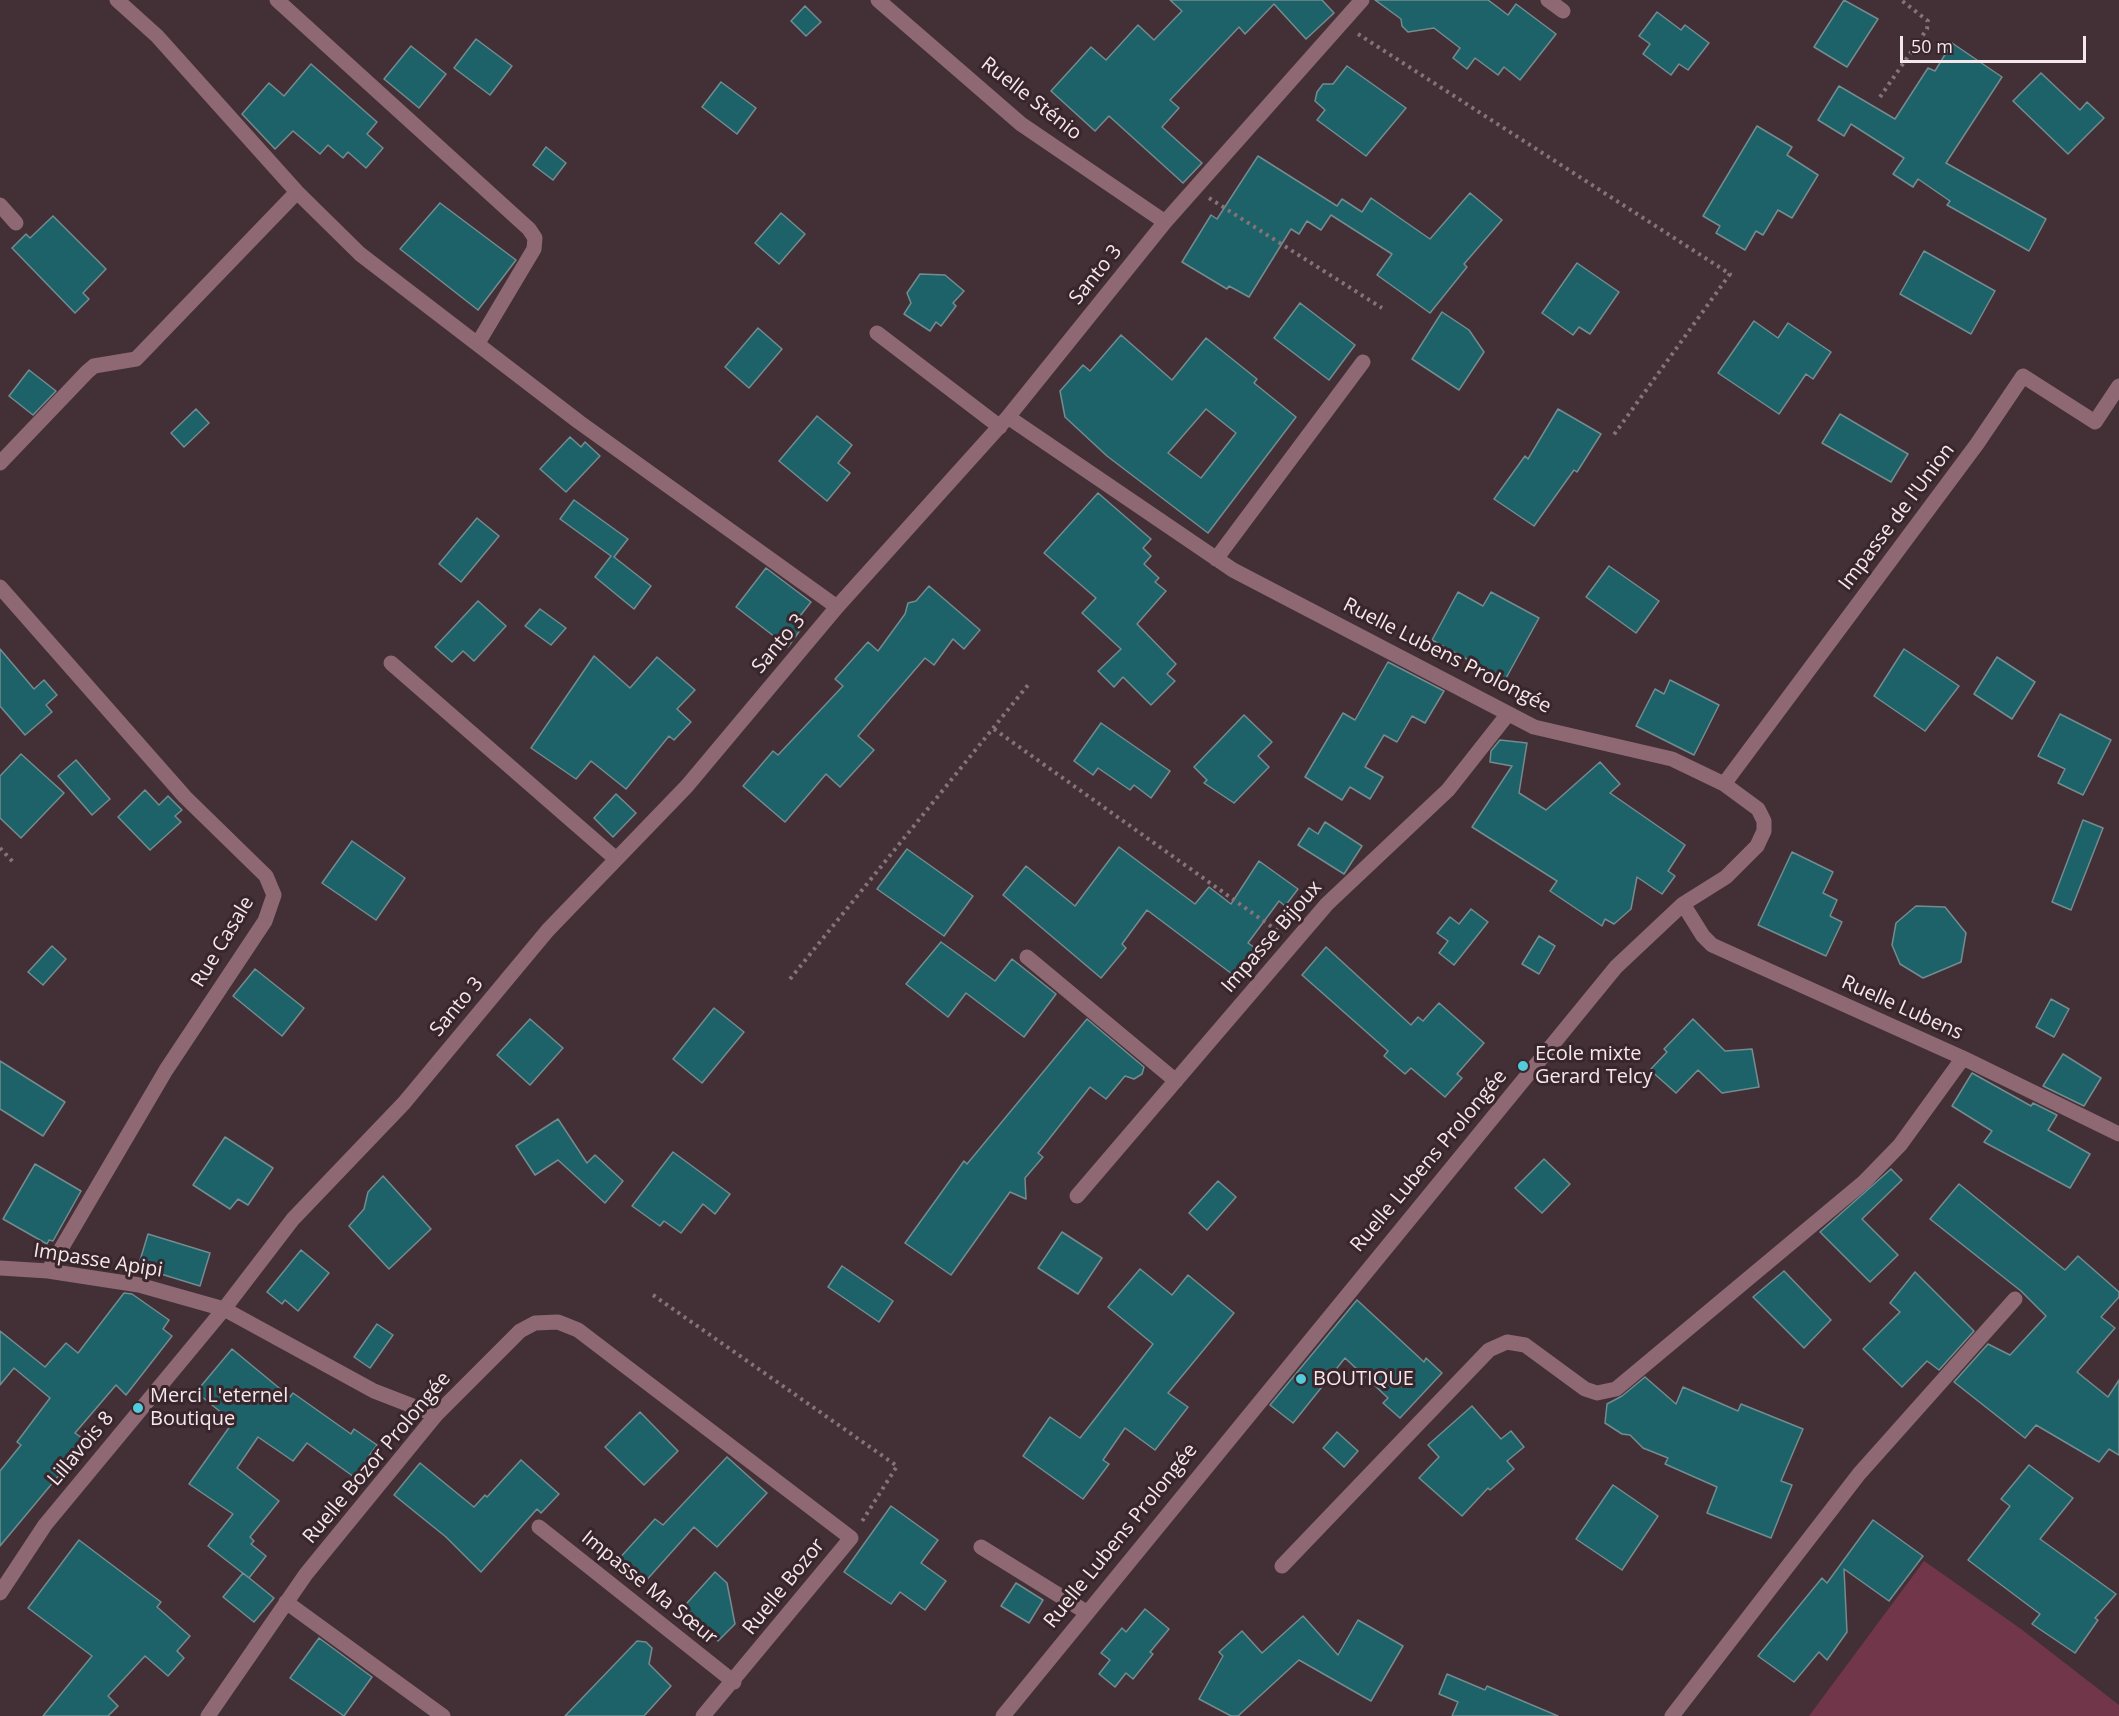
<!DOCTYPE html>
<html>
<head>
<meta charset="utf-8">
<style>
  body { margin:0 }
  #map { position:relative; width:2119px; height:1716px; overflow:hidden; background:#433036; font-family:"Open Sans",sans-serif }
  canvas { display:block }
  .scale { position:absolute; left:1900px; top:36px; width:186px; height:27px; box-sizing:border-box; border:3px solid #f5e8eb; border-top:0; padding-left:8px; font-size:18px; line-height:21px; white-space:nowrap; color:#f5e8eb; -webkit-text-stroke:4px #38262c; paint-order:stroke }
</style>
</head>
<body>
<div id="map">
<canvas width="2119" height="1716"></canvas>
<div class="scale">50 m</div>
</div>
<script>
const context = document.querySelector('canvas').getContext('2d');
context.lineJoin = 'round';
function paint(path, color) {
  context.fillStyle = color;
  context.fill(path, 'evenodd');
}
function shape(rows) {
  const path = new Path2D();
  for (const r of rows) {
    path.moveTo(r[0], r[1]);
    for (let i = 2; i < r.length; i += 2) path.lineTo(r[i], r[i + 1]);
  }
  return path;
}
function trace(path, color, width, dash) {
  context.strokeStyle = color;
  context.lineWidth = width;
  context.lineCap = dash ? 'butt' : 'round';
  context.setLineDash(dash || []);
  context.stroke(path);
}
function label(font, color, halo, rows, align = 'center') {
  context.font = font + ' "Open Sans",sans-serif';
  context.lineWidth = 6;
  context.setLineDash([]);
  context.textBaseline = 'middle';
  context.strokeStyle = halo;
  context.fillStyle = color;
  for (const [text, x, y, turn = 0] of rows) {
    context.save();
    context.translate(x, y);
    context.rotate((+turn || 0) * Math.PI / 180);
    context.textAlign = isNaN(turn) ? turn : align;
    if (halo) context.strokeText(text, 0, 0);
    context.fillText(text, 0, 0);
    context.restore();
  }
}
paint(shape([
  [1924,1561,2021,1629,2119,1705,2119,1716,1809,1716]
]), '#72364b');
const building = shape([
  [1170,0,1322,0,1334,13,1306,39,1274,4,1245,34,1239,27,1170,100,1179,108,1162,127,1202,163,1183,183,1109,116,1095,131,1051,91,1091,47,1106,60,1138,25,1154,40,1182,11,1170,0],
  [1375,0,1488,0,1508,15,1516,4,1556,34,1520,80,1504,67,1498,75,1475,58,1467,69,1453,58,1460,48,1434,28,1408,32,1402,26,1401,19,1375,0],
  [1844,0,1878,19,1847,67,1814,47,1844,0],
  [805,6,821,22,806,36,791,21,805,6],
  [1657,12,1681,30,1685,25,1709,43,1688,70,1679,64,1671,75,1643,54,1650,44,1639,36,1657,12],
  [476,39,512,66,490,95,454,68,476,39],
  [1952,43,2002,77,1946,163,2046,219,2029,251,1947,205,1950,201,1918,179,1913,187,1893,174,1904,158,1851,124,1844,136,1818,120,1839,86,1895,119,1928,68,1935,71,1952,43],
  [411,46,446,74,419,108,384,79,411,46],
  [311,64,377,122,367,134,383,148,366,168,348,152,343,158,328,145,320,154,293,131,275,149,242,114,269,83,284,96,311,64],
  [1347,66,1406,108,1366,156,1317,120,1325,110,1315,101,1317,92,1323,84,1333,84,1347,66],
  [2041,73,2080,110,2087,102,2104,118,2068,154,2013,101,2041,73],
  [721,82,756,108,737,134,702,107,721,82],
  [1757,126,1792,147,1787,155,1818,175,1792,218,1778,210,1763,235,1756,231,1745,250,1716,233,1720,226,1703,216,1757,126],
  [546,147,566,163,553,180,533,165,546,147],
  [1258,156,1337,206,1342,199,1362,212,1371,198,1430,239,1470,193,1502,220,1464,264,1467,267,1430,313,1377,275,1392,254,1331,215,1321,230,1307,221,1299,234,1291,229,1249,297,1229,286,1227,289,1182,262,1211,215,1217,219,1258,156],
  [440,203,516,260,478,310,400,249,440,203],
  [781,213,805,234,779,264,755,243,781,213],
  [53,216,106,269,83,293,89,299,75,313,12,248,26,234,30,238,53,216],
  [1924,251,1995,291,1971,334,1900,294,1924,251],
  [1577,263,1619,292,1590,334,1579,327,1573,335,1542,313,1577,263],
  [920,274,945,275,964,291,953,303,956,306,941,326,936,322,930,331,904,314,911,303,907,293,920,274],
  [1300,303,1355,345,1329,380,1274,338,1300,303],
  [1442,312,1469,330,1484,352,1459,390,1412,359,1442,312],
  [1754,321,1778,338,1788,323,1831,352,1813,379,1806,374,1779,414,1718,373,1754,321],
  [758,328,782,349,749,388,725,367,758,328],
  [1121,335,1172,380,1206,338,1257,379,1254,383,1296,417,1208,533,1107,456,1065,417,1060,391,1083,365,1090,371,1121,335],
  [1206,409,1236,433,1201,478,1168,453,1206,409],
  [29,370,56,391,33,415,9,396,29,370],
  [196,409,209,423,184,447,171,433,196,409],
  [1558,409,1601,434,1577,472,1574,470,1534,526,1494,499,1525,456,1528,459,1558,409],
  [1840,414,1908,454,1891,482,1822,443,1840,414],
  [817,416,852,445,838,463,850,473,827,501,779,461,817,416],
  [570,437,581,447,585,442,600,456,566,492,540,469,570,437],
  [1098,493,1151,539,1143,548,1151,556,1144,564,1159,578,1155,582,1166,591,1137,624,1176,664,1167,674,1175,681,1151,705,1123,677,1114,687,1098,671,1121,649,1082,613,1096,598,1044,553,1098,493],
  [574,500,628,539,614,557,651,586,634,609,595,577,611,556,560,519,574,500],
  [477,518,499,536,461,582,439,564,477,518],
  [1609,566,1659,601,1636,633,1586,597,1609,566],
  [766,568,811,602,796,621,803,626,788,647,736,607,766,568],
  [929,586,980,630,964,649,953,639,934,665,925,658,858,736,874,750,840,787,826,774,785,822,743,786,773,751,778,755,843,686,835,679,868,642,878,651,905,614,908,603,916,601,929,586],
  [1458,592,1483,606,1491,592,1539,618,1505,680,1432,640,1458,592],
  [478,601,506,626,474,661,463,651,452,662,435,647,478,601],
  [540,609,566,628,551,645,525,626,540,609],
  [0,649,34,689,44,680,57,695,46,705,52,712,25,735,0,706,0,649],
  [1904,649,1959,686,1925,731,1874,696,1904,649],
  [594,656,630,688,657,657,695,690,677,709,691,722,674,740,669,736,626,789,591,761,576,779,531,748,594,656],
  [1997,657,2035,682,2012,719,1974,694,1997,657],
  [1388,662,1444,691,1425,723,1412,716,1397,742,1384,735,1365,767,1383,777,1370,799,1350,787,1342,800,1305,777,1343,713,1355,720,1388,662],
  [1670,680,1719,705,1694,755,1636,726,1655,689,1664,694,1670,680],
  [2060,714,2111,740,2083,795,2058,783,2065,769,2038,756,2060,714],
  [1244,715,1272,742,1258,756,1269,767,1234,803,1204,783,1207,780,1194,767,1244,715],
  [1101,723,1170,771,1151,798,1134,785,1130,790,1098,768,1093,775,1074,761,1101,723],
  [1500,740,1527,743,1519,793,1546,810,1600,762,1620,784,1610,793,1685,845,1668,871,1675,876,1662,894,1637,877,1631,909,1614,924,1605,919,1602,926,1550,891,1557,881,1472,827,1512,766,1490,762,1491,751,1500,740],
  [21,754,64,793,21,838,0,818,0,776,21,754],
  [76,760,110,799,92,815,58,776,76,760],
  [145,790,159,805,168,796,182,810,175,816,181,822,150,850,118,817,145,790],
  [616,794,636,813,613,837,594,818,616,794],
  [2083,820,2103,828,2071,910,2052,902,2083,820],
  [1325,822,1362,846,1344,874,1298,845,1309,828,1318,834,1325,822],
  [352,841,405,878,376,920,322,883,352,841],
  [1119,847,1195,904,1209,887,1231,904,1259,861,1298,889,1285,906,1279,901,1248,943,1261,952,1240,980,1147,910,1122,944,1126,948,1101,978,1003,895,1026,866,1075,906,1119,847],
  [907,849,973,896,944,936,877,889,907,849],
  [1792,852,1833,872,1823,893,1837,900,1830,916,1842,922,1826,956,1758,925,1792,852],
  [1916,906,1945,907,1966,933,1961,962,1923,978,1900,964,1892,945,1896,923,1916,906],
  [1471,909,1488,922,1454,965,1439,953,1448,941,1437,933,1450,917,1459,924,1471,909],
  [1539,936,1555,946,1539,974,1522,964,1539,936],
  [941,942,995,981,1012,959,1056,994,1024,1037,966,993,948,1017,906,984,941,942],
  [52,946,66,959,43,985,28,972,52,946],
  [1326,947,1411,1025,1418,1017,1423,1021,1439,1003,1484,1043,1457,1074,1462,1078,1445,1097,1411,1068,1405,1074,1384,1056,1388,1051,1302,975,1326,947],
  [255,969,304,1008,282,1036,233,996,255,969],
  [2051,999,2069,1009,2054,1037,2036,1027,2051,999],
  [714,1008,744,1032,702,1083,673,1059,714,1008],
  [530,1019,563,1048,530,1085,497,1055,530,1019],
  [1087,1019,1144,1067,1142,1074,1134,1079,1125,1076,1106,1099,1090,1087,1038,1153,1043,1157,1025,1178,1026,1199,1010,1192,951,1275,905,1243,964,1161,967,1164,1087,1019],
  [1693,1019,1725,1051,1752,1049,1759,1087,1722,1093,1698,1070,1676,1093,1650,1070,1667,1052,1664,1049,1693,1019],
  [2063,1054,2101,1078,2084,1106,2043,1086,2063,1054],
  [0,1061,65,1102,43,1136,0,1109,0,1061],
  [1972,1073,2031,1106,2033,1103,2057,1115,2048,1130,2090,1154,2070,1188,1984,1142,1992,1131,1952,1106,1972,1073],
  [558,1119,587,1163,595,1155,623,1181,605,1203,558,1160,535,1175,516,1146,558,1119],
  [225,1137,273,1168,248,1205,238,1199,230,1209,193,1185,225,1137],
  [673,1152,730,1194,715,1214,703,1204,681,1233,664,1221,660,1226,632,1206,673,1152],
  [1544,1159,1570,1184,1542,1213,1515,1188,1544,1159],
  [35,1164,81,1191,53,1241,49,1240,47,1244,3,1219,35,1164],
  [1891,1169,1902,1180,1862,1219,1898,1255,1870,1282,1820,1232,1891,1169],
  [383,1176,431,1229,389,1269,349,1226,364,1209,368,1192,383,1176],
  [1218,1181,1236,1197,1207,1230,1189,1213,1218,1181],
  [1959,1184,2065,1270,2078,1256,2119,1292,2119,1297,2101,1317,2115,1328,2077,1372,2108,1397,2119,1380,2119,1455,2109,1449,2099,1462,2036,1425,2025,1438,1954,1382,1988,1344,2010,1355,2046,1316,2021,1291,1930,1219,1959,1184],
  [1062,1232,1102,1258,1078,1294,1038,1268,1062,1232],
  [148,1234,210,1253,200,1286,138,1267,148,1234],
  [301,1250,329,1273,298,1311,285,1300,282,1304,267,1292,301,1250],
  [842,1266,893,1301,879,1322,828,1287,842,1266],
  [1140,1269,1172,1295,1188,1275,1234,1313,1168,1393,1188,1407,1155,1450,1125,1428,1103,1460,1109,1464,1083,1499,1023,1456,1050,1417,1080,1438,1153,1344,1108,1307,1140,1269],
  [1784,1271,1831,1320,1804,1348,1753,1297,1784,1271],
  [1915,1272,1974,1331,1939,1370,1927,1361,1902,1387,1863,1349,1900,1312,1890,1303,1915,1272],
  [124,1293,132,1294,169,1320,163,1329,172,1336,126,1395,116,1385,75,1433,90,1444,65,1477,60,1474,0,1546,0,1471,21,1445,17,1442,50,1398,14,1368,0,1385,0,1331,45,1367,66,1343,78,1353,124,1293],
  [1357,1300,1424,1362,1426,1358,1442,1373,1400,1418,1383,1403,1388,1398,1345,1358,1293,1423,1270,1405,1357,1300],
  [377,1324,393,1335,370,1368,354,1357,377,1324],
  [232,1349,290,1397,293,1393,351,1434,354,1429,377,1445,354,1477,307,1443,293,1461,258,1437,237,1468,279,1501,250,1537,254,1541,251,1544,266,1556,249,1578,208,1546,233,1514,189,1484,233,1422,196,1392,232,1349],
  [1645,1377,1676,1404,1683,1387,1738,1411,1741,1404,1803,1429,1781,1481,1792,1485,1771,1538,1707,1513,1717,1487,1665,1464,1668,1458,1643,1448,1630,1435,1622,1434,1605,1423,1607,1404,1622,1396,1645,1377],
  [1472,1406,1501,1439,1511,1431,1524,1447,1507,1461,1514,1469,1490,1490,1488,1488,1462,1516,1419,1478,1439,1457,1428,1445,1472,1406],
  [640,1412,678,1451,644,1485,605,1447,640,1412],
  [1337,1432,1358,1451,1344,1467,1323,1448,1337,1432],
  [727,1457,767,1493,717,1547,694,1527,643,1584,617,1561,655,1519,663,1525,727,1457],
  [521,1460,559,1494,541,1513,537,1509,481,1572,446,1537,394,1495,420,1463,474,1507,485,1495,487,1497,521,1460],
  [2029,1465,2073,1498,2040,1539,2116,1594,2095,1618,2098,1620,2075,1653,2032,1624,2040,1614,1968,1560,2010,1506,2001,1499,2029,1465],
  [1613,1485,1658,1516,1622,1570,1576,1539,1613,1485],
  [891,1506,938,1540,921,1563,946,1581,925,1610,900,1592,891,1604,844,1572,891,1506],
  [1873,1520,1923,1556,1889,1601,1844,1569,1847,1632,1827,1660,1819,1652,1794,1682,1758,1656,1822,1578,1827,1583,1873,1520],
  [79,1540,161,1602,157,1607,190,1636,177,1651,184,1658,168,1676,145,1656,108,1696,118,1706,108,1716,43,1716,92,1656,28,1608,79,1540],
  [715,1572,727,1583,735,1624,718,1641,679,1612,715,1572],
  [243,1573,274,1598,254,1622,223,1597,243,1573],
  [1016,1583,1043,1600,1029,1623,1001,1606,1016,1583],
  [1145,1609,1169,1629,1150,1652,1153,1654,1133,1679,1126,1673,1115,1687,1099,1674,1110,1660,1101,1653,1122,1628,1126,1632,1145,1609],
  [1303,1616,1338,1655,1358,1620,1403,1646,1371,1701,1299,1660,1238,1716,1231,1716,1199,1699,1223,1656,1219,1652,1242,1631,1262,1653,1303,1616],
  [319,1638,372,1677,344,1716,290,1678,319,1638],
  [637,1641,646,1642,652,1648,649,1664,671,1686,644,1716,565,1716,637,1641],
  [1447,1674,1485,1690,1487,1686,1558,1716,1452,1716,1458,1702,1439,1694,1447,1674]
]);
paint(building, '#1d6169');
trace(building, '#738c8f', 1.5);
trace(shape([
  [1358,34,1730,274,1613,436],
  [1880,97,1927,29,1928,21,1901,0],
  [1209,198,1382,308],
  [994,729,1279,932],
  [0,848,13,862],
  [790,979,1028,685],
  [653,1295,897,1466,861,1523]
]), '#847378', 4, [3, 4.5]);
trace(shape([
  [117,0,157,36,297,192,360,254,579,422,837,607],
  [277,0,529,229,535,238,534,249,478,343],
  [878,0,1021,124,1165,222],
  [1548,0,1563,11],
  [0,205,16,223],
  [877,333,1000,427],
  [0,463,87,372,94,366,136,359,297,192],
  [1216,559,1363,362],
  [0,587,185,797,266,876,274,895,265,921,166,1070,48,1271],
  [391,663,616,859],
  [1724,784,1977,444,2023,376,2095,422,2119,386],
  [1683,904,1703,936,1712,945,1963,1058,2119,1134],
  [1027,957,1176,1081],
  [1077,1196,1327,904,1448,790,1508,714],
  [0,1268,48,1271,139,1285,224,1309,374,1391,436,1415],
  [539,1527,734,1682],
  [981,1547,1086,1612],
  [1282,1566,1489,1350,1507,1342,1525,1345,1585,1389,1597,1393,1616,1389,1864,1182,1900,1145,1963,1058],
  [0,1593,45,1525,224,1309,293,1219,404,1103,548,930,687,786,837,607,1008,417,1165,222,1362,0],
  [286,1602,443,1716],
  [208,1716,306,1574,436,1415,520,1331,535,1323,558,1322,578,1330,851,1538,703,1716],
  [1003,1716,1616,967,1683,904,1726,877,1757,846,1764,831,1764,821,1758,809,1724,784,1672,759,1534,727,1233,570,1008,417],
  [1672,1716,1859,1474,2015,1299]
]), '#8e6974', 15);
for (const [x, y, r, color] of [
  [1523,1066,6,"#52cbda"],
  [1301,1379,6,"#52cbda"],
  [138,1408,6,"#52cbda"]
]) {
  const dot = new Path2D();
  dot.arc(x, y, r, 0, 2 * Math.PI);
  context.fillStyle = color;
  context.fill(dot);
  trace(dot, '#38262c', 2);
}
label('20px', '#f5e8eb', '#38262c', [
  ["Ruelle Sténio",1031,99,38],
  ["Santo 3",1096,275,-51],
  ["Impasse de l'Union",1897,517,-53],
  ["Santo 3",779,644,-50],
  ["Ruelle Lubens Prolongée",1447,656,27],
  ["Impasse Bijoux",1272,937,-49],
  ["Rue Casale",223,942,-59],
  ["Santo 3",457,1007,-50],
  ["Ruelle Lubens",1902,1008,24],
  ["Ruelle Lubens Prolongée",1429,1161,-50],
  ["Impasse Apipi",98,1261,9],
  ["Lillavois 8",81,1449,-50],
  ["Ruelle Bozor Prolongée",377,1458,-50],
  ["Ruelle Lubens Prolongée",1121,1536,-51],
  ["Ruelle Bozor",784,1587,-51],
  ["Impasse Ma Sœur",649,1588,39]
]);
label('20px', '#f5e8eb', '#38262c', [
  ["Ecole mixte",1535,1054],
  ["Gerard Telcy",1535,1077],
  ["BOUTIQUE",1313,1379],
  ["Merci L'eternel",150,1396],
  ["Boutique",150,1419]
], 'left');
</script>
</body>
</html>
